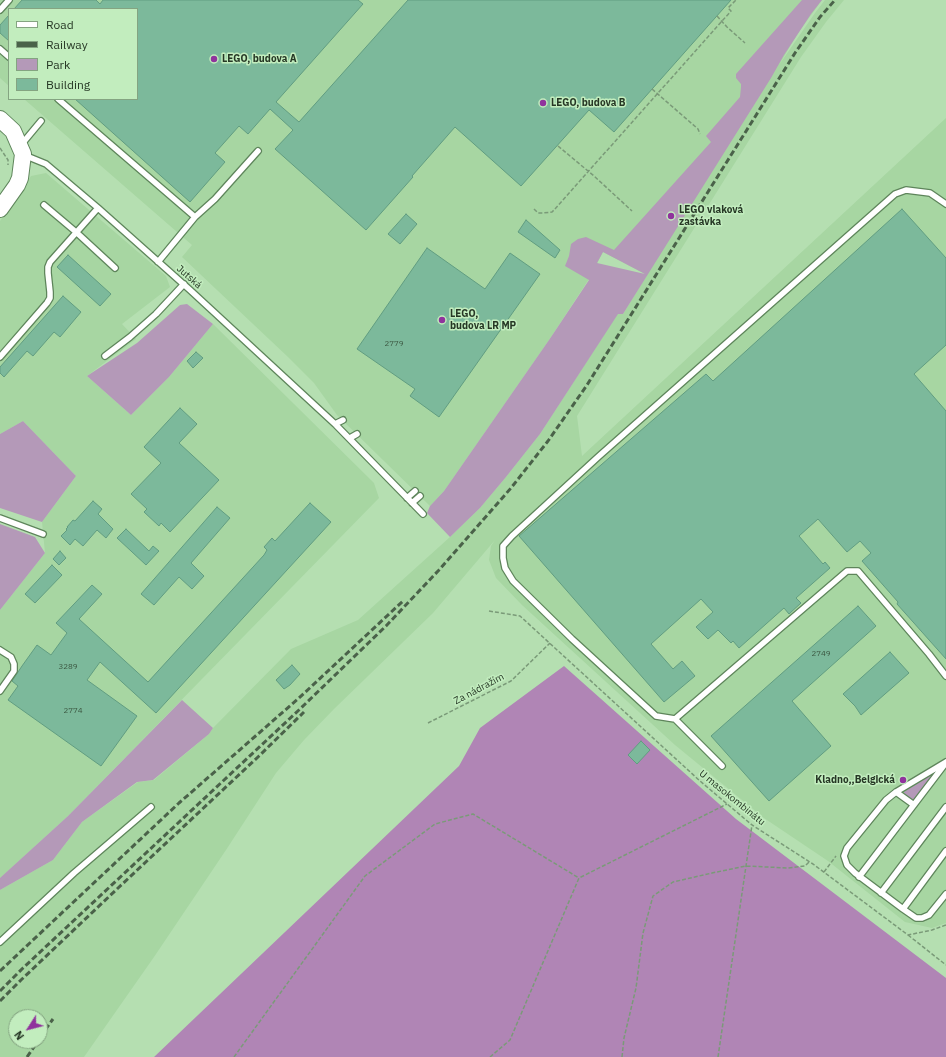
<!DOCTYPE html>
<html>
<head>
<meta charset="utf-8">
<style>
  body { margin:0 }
  #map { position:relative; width:946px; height:1057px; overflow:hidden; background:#b5dfb1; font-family:"IBM Plex Sans",sans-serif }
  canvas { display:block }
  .legend { position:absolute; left:8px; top:8px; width:130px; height:92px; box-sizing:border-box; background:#c2edbe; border:1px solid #84a481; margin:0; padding:5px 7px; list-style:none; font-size:12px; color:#263725 }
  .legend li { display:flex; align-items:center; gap:8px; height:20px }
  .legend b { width:20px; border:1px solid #84a481 }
  .north { position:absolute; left:8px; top:1009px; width:40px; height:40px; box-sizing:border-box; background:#c2edbe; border:1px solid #84a481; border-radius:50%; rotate:234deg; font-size:11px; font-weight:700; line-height:16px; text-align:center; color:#263725 }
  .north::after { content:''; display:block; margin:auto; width:14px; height:18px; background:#90339d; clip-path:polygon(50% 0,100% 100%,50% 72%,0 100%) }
</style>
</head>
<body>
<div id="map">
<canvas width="946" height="1057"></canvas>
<ul class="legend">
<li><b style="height:5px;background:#fff"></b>Road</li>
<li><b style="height:5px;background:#4a6249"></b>Railway</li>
<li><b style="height:11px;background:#b499b8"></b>Park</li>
<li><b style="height:11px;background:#7cb99b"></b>Building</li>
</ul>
<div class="north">N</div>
</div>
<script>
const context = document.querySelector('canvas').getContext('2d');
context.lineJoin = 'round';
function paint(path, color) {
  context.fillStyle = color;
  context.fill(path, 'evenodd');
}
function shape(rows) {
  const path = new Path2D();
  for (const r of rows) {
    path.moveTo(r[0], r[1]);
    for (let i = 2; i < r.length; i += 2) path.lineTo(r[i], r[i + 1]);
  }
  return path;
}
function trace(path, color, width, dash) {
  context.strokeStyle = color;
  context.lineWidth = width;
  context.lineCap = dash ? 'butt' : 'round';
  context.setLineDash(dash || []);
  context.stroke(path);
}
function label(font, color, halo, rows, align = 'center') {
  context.font = font + ' "IBM Plex Sans",sans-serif';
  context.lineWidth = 3;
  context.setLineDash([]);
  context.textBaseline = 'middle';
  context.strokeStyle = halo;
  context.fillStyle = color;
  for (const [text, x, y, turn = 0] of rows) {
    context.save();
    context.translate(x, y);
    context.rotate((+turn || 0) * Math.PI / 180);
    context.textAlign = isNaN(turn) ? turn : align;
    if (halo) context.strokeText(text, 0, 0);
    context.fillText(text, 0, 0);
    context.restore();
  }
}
paint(shape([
  [0,0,822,0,798,33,779,65,815,13,825,0,844,0,826,22,801,57,577,416,582,456,946,118,946,923,932,928,905,922,828,861,764,818,675,745,522,605,496,578,489,560,491,546,495,540,433,613,334,709,304,740,276,773,226,850,154,957,84,1057,0,1057,0,890,53,860,82,822,138,782,154,780,209,734,213,728,291,649,358,620,450,537,480,508,506,477,540,434,618,313,623,314,647,275,603,252,589,279,549,340,444,491,430,506,337,415,314,383,288,357,182,257,192,245,24,99,137,99,137,9,9,9,9,86,0,78],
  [16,1017,40,1017,40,1041,16,1041],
  [46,173,166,276,170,287,122,324,136,339,87,376,131,415,169,377,213,324,374,483,379,498,68,816,0,878,0,610,45,553,42,522,76,476,23,421,0,434,0,221,31,176]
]), '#a7d6a2');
paint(shape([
  [802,0,822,0,811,14,784,55,771,78,623,314,618,314,540,434,506,477,480,508,450,537,427,513,430,506,444,491,549,340,589,280,565,266,569,256,571,244,578,239,586,237,614,250,711,142,706,136,740,97,741,87,741,84,736,78,736,74],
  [603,252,645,274,597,263],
  [187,304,213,324,169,377,131,415,87,376,137,343,180,305],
  [23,421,76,476,42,522,0,508,0,434],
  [0,524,35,537,45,553,0,610],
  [182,700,213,728,209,734,153,780,137,782,82,822,53,860,0,890,0,878,1,877,68,816],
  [931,775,931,777,914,799,911,799,904,793,904,792]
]), '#b499b8');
paint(shape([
  [564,666,736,819,946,978,946,1057,154,1057,459,766,480,728]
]), '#b085b5');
const building = shape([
  [22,0,96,0,100,4,103,0,358,0,363,4,276,102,299,122,408,0,731,0,614,132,589,110,521,186,455,127,412,176,413,177,366,230,275,149,293,130,270,109,248,134,239,126,215,153,225,162,190,202,75,99,137,99,137,9,14,9,22,0],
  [9,15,9,41,0,33,0,25,9,15],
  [902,209,946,258,946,345,914,374,946,411,946,659,897,604,898,602,862,561,871,553,860,541,847,552,818,519,799,536,823,564,825,562,830,568,796,598,801,603,789,614,784,608,739,648,733,641,731,643,718,630,708,639,696,627,713,612,701,599,651,644,673,669,682,661,695,676,664,702,519,536,706,374,713,381,902,209],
  [406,214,417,224,400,244,388,234,406,214],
  [526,220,560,250,555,258,518,232,526,220],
  [427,248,485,289,510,253,540,274,439,417,410,396,415,389,357,349,427,248],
  [68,255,111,294,100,306,57,267,68,255],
  [63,296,81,312,60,337,54,332,33,356,27,351,4,377,0,373,0,367,63,296],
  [196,352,203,358,193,368,187,361,196,352],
  [180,408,197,424,179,443,219,480,170,532,161,523,159,526,144,512,147,509,131,494,161,463,144,447,180,408],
  [93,501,102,509,98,514,113,529,106,538,97,530,83,546,75,539,70,545,61,536,67,530,66,529,68,527,67,527,73,520,75,521,93,501],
  [310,503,331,522,156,713,100,662,87,680,137,716,101,766,8,700,18,686,12,681,22,666,37,645,51,655,67,633,56,623,92,585,102,594,79,619,148,682,264,555,267,550,264,547,272,538,275,541,310,503],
  [217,507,230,518,191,563,204,576,192,589,179,577,154,605,141,594,217,507],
  [126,529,149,551,153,546,159,551,146,565,117,538,126,529],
  [60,551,66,558,59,565,53,559,60,551],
  [52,565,62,575,35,603,25,594,52,565],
  [858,606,876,626,792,701,831,746,769,801,711,736,858,606],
  [890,652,909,673,861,715,855,706,843,694,890,652],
  [292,665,300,674,290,685,284,689,276,680,292,665],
  [641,741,650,750,637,764,628,755,641,741]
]);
paint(building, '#7cb99b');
trace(building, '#619d81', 1);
const lane = shape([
  [0,10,9,0],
  [0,49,9,57],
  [58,99,195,217,158,262],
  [21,145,41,121],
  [24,155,46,164,98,208,190,290,335,424,423,514],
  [44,205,76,232,115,268],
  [195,217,215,199,258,151],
  [105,356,130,337,156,314,184,284],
  [0,357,47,303,50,298,50,292,48,273,48,267,50,262,98,208],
  [335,424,343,420],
  [350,438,357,434],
  [407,498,415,491],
  [412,503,420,496],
  [0,518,43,534],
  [0,650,11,657,14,664,14,671,0,691],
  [675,719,656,716,572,639,513,581,505,568,503,558,503,546,512,536,598,457,895,194,906,190,930,193,946,204],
  [946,762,896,792,886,800,847,848,844,856,847,865,855,873,903,909,916,918,922,918,929,915,946,894],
  [722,766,675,719,847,571,858,571,929,654,946,676],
  [896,792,914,805],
  [859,877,945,764],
  [881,893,946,807],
  [903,909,946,851],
  [0,942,74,873,151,807]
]);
const secondary = shape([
  [0,119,13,131,23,154,20,178,17,185,0,209]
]);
trace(lane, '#5e855b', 8);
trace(secondary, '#5e855b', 18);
trace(shape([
  [717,16,727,27,745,43],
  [652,89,698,129,700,134],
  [558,146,594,176,632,211],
  [0,148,8,160,8,165],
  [534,209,538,213,543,213,552,212,554,210,731,11,728,8,736,0],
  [489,611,520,616,700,781,752,825,813,864,908,935,932,930,946,925],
  [428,723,511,681,550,643],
  [824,872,836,856],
  [908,935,946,965],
  [234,1057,365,876,435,824,473,814,579,878],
  [490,1057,510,1040,579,878,727,804],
  [622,1057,624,1038,636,988,643,933,653,896,673,882,712,873,746,866,788,868,805,866,809,862],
  [718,1057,752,825]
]), '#7a9a78', 1.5, [4, 2]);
trace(lane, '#fff', 5.5);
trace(secondary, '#fff', 16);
trace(shape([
  [0,971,179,803,299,698,403,601],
  [0,991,23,968,300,709,386,626,439,570,511,488,548,441,587,385,795,53,820,17,835,0],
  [0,1001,21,980,117,889,259,756,304,712],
  [40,1037,53,1019],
  [27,1057,38,1041]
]), '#4a6249', 3, [6, 3]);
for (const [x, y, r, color] of [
  [214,59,4,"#90339d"],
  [543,103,4,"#90339d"],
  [671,216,4,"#90339d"],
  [442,320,4,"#90339d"],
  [903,780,4,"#90339d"]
]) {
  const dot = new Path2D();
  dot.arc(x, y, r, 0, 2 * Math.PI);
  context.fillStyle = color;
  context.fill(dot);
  trace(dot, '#c2edbe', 1.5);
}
label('8px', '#3c5842', null, [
  ["2779",394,344],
  ["2749",821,654],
  ["3289",68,667],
  ["2774",73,711]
]);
label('bold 10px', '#263725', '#c2edbe', [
  ["LEGO, budova A",222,59],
  ["LEGO, budova B",551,103],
  ["LEGO vlaková",679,210],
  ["zastávka",679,222],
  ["LEGO,",450,314],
  ["budova LR MP",450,326],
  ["Kladno,,Belgická",895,780,"right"]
], 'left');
label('10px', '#263725', '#c2edbe', [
  ["Jutská",189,277,41],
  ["Za nádražím",479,689,-28],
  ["U masokombinátu",732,798,39]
]);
</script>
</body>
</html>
